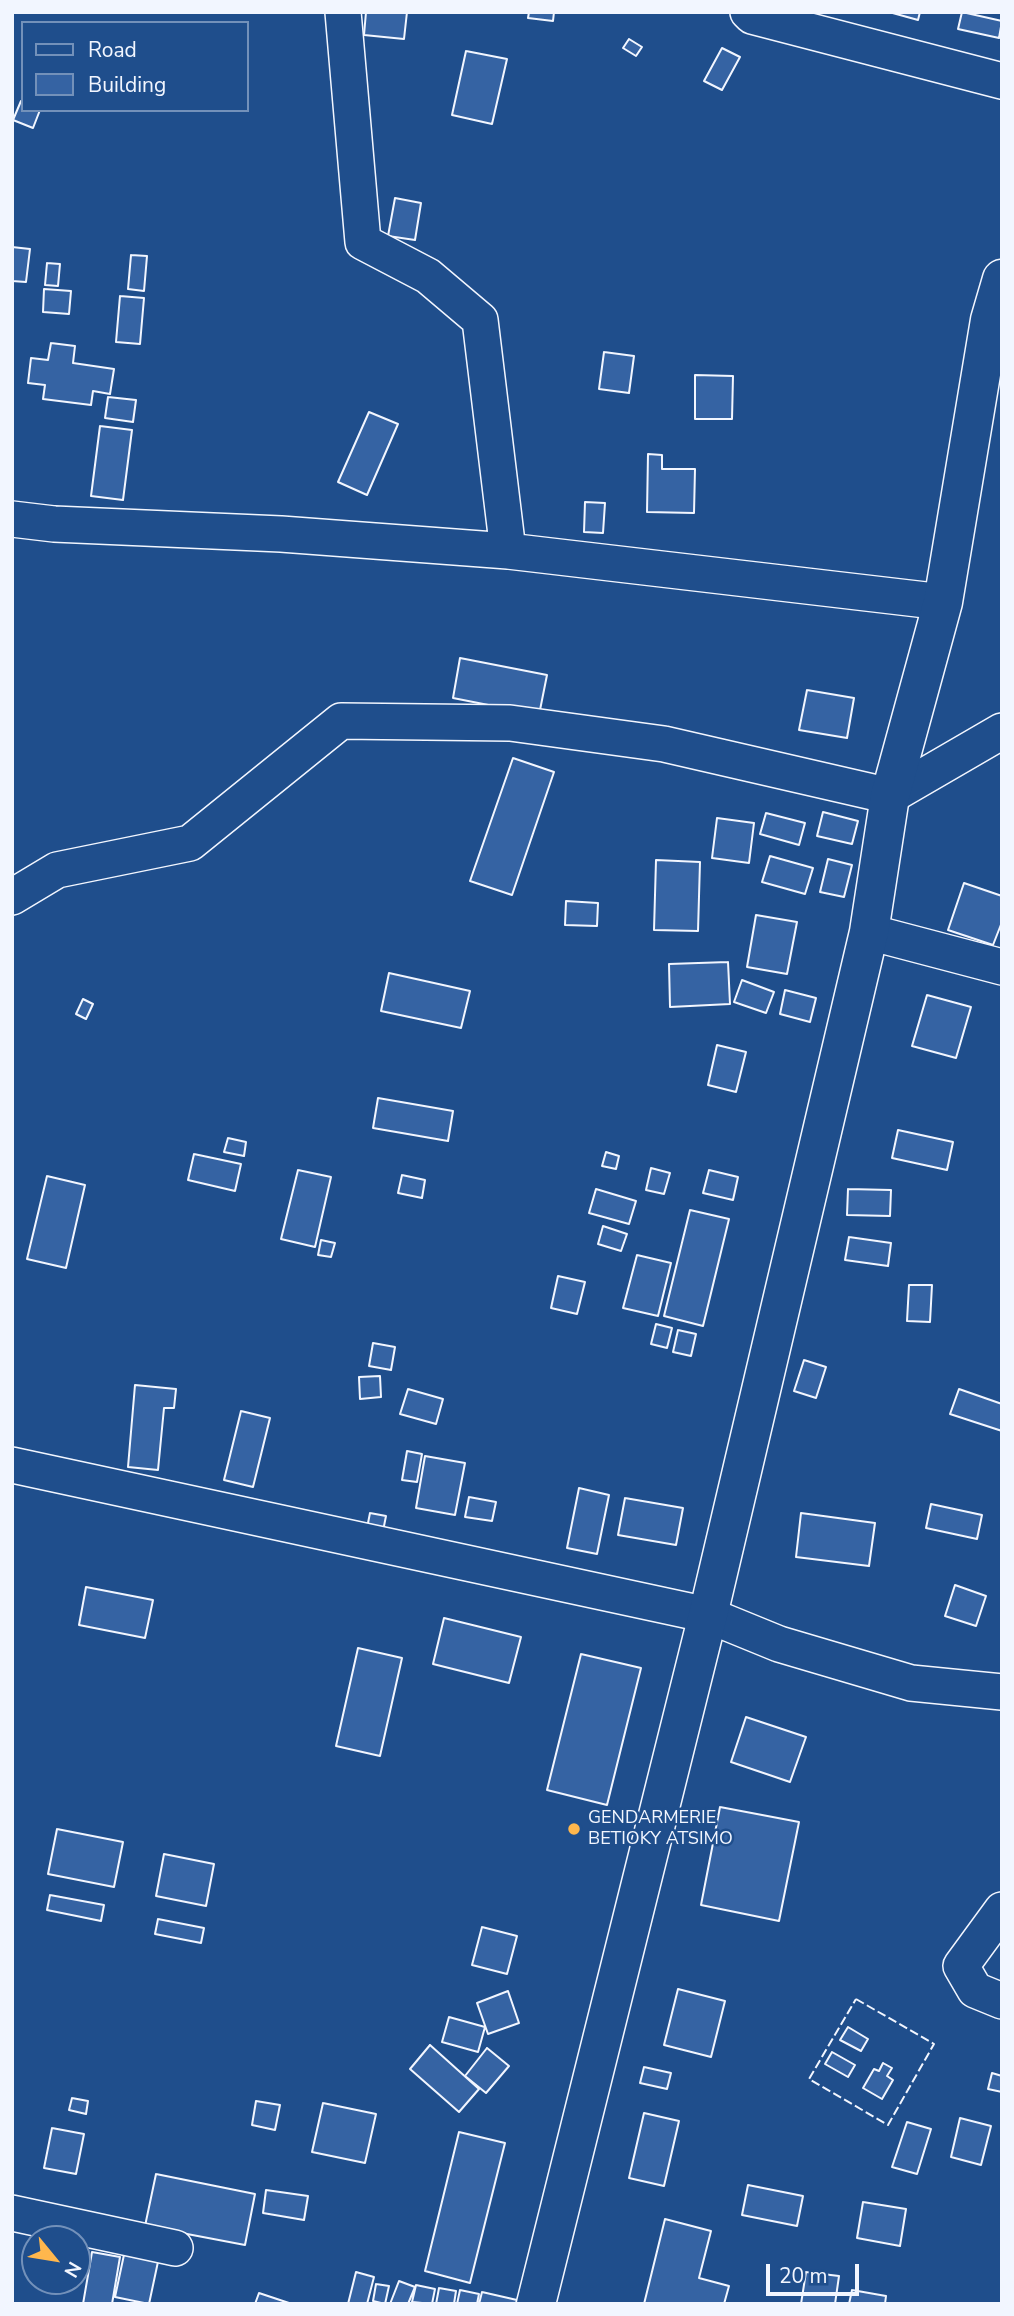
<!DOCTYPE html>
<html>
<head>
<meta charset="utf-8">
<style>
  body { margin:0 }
  #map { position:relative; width:1014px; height:2316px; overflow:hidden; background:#1f4e8c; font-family:"Nunito Sans",sans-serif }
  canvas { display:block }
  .frame { position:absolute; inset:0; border:14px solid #f2f6ff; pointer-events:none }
  .legend { position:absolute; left:21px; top:21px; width:228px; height:91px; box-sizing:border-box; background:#1f4e8c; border:2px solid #7391ba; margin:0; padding:9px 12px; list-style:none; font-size:21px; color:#f2f6ff }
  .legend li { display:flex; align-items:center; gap:14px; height:35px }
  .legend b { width:35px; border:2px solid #7391ba }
  .north { position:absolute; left:21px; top:2225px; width:70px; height:70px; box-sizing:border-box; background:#1f4e8c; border:2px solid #7391ba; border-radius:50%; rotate:120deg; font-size:19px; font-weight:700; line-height:28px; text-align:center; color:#f2f6ff }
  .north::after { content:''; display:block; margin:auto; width:24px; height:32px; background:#ffb74d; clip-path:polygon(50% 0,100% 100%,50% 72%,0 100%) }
  .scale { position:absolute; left:766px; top:2264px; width:93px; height:32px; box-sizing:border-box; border:4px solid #f2f6ff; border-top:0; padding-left:9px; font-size:21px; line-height:24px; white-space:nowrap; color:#f2f6ff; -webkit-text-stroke:5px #1f4e8c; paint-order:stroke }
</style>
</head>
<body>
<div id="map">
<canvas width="1014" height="2316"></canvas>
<div class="frame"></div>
<ul class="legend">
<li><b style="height:9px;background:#1f4e8c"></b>Road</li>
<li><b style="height:19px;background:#3563a3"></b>Building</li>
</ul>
<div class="north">N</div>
<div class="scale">20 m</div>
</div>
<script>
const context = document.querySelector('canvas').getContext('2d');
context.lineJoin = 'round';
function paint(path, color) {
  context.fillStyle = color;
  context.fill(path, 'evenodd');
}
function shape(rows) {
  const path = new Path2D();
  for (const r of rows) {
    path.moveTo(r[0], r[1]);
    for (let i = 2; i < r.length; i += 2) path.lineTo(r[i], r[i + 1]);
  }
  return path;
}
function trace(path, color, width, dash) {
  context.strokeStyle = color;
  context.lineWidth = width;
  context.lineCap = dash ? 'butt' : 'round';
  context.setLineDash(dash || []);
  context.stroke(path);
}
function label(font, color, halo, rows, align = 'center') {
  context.font = font + ' "Nunito Sans",sans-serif';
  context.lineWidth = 5;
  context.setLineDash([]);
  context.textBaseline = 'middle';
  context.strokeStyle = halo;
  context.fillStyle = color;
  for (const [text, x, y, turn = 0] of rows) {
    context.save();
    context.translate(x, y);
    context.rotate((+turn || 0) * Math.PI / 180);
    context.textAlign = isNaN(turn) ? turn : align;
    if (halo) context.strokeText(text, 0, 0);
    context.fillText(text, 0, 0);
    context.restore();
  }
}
const building = shape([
  [366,12,407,12,404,39,364,35,366,12],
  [529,12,554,12,553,21,528,18,529,12],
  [889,12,920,12,918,20,889,12],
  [962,12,1002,21,999,38,958,29,962,12],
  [629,39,642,47,636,56,623,48,629,39],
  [722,48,740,57,722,90,704,81,722,48],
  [466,51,507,59,492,124,452,115,466,51],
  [21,101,23,102,23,110,40,110,33,128,13,120,21,101],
  [395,198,421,203,415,240,388,236,395,198],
  [12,247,30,249,26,282,12,281,12,247],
  [131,255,147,256,144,291,128,289,131,255],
  [47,263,60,264,58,286,45,285,47,263],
  [44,289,71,291,69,314,43,312,44,289],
  [120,296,144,298,140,344,116,342,120,296],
  [51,343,75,346,73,363,114,369,110,394,93,391,91,405,43,399,45,385,28,383,31,358,48,360,51,343],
  [604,352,634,356,629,393,599,389,604,352],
  [695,375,733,376,732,419,695,419,695,375],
  [108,397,136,400,133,422,105,418,108,397],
  [369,412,398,424,367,495,338,482,369,412],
  [100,426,132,430,123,500,91,496,100,426],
  [648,454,662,455,662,469,695,469,694,513,647,512,648,454],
  [585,502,605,503,603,533,584,532,585,502],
  [460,658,547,675,539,715,453,698,460,658],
  [807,690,854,698,847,738,799,730,807,690],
  [513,758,554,772,512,895,470,881,513,758],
  [823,812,858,821,852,844,817,836,823,812],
  [766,813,805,823,799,845,760,834,766,813],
  [717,818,754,823,749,863,712,858,717,818],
  [770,856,813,868,805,894,762,882,770,856],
  [828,859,852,865,844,897,820,892,828,859],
  [656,860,700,862,698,931,654,930,656,860],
  [964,883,1002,896,1002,922,993,945,948,930,964,883],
  [566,901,598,903,597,926,565,925,566,901],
  [756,915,797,922,787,974,747,967,756,915],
  [728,962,730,1004,670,1007,669,964,728,962],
  [389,973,470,991,461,1028,381,1011,389,973],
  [742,980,774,992,766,1013,734,1002,742,980],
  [785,990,816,998,810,1022,780,1014,785,990],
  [927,995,971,1007,956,1058,912,1046,927,995],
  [83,999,93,1004,86,1019,76,1014,83,999],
  [717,1045,746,1052,736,1092,708,1085,717,1045],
  [378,1098,453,1111,448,1141,373,1128,378,1098],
  [898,1130,953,1142,947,1170,892,1158,898,1130],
  [228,1138,246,1142,244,1156,224,1152,228,1138],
  [606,1152,619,1156,616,1169,602,1166,606,1152],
  [194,1154,241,1164,235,1191,188,1180,194,1154],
  [651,1168,670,1173,664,1194,646,1190,651,1168],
  [298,1170,331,1177,315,1247,281,1239,298,1170],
  [709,1170,738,1177,733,1200,703,1193,709,1170],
  [402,1175,425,1180,422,1198,398,1193,402,1175],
  [47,1176,85,1185,66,1268,27,1259,47,1176],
  [596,1189,636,1201,629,1224,589,1213,596,1189],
  [848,1189,891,1190,890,1216,847,1215,848,1189],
  [690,1210,729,1219,703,1326,664,1316,690,1210],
  [603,1226,627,1234,621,1251,598,1244,603,1226],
  [849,1237,891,1243,888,1266,845,1260,849,1237],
  [321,1240,335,1243,331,1257,318,1255,321,1240],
  [637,1255,671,1263,658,1316,623,1308,637,1255],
  [558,1276,585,1282,577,1314,551,1308,558,1276],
  [909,1285,932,1285,930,1322,907,1321,909,1285],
  [656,1324,672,1328,667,1348,651,1344,656,1324],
  [678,1330,696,1334,691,1356,673,1352,678,1330],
  [373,1343,395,1347,391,1370,369,1366,373,1343],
  [804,1360,826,1367,816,1398,794,1391,804,1360],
  [380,1376,381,1397,360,1399,359,1377,380,1376],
  [135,1385,176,1389,174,1408,164,1408,158,1470,128,1467,135,1385],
  [408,1389,443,1399,436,1424,400,1414,408,1389],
  [959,1389,1002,1404,1002,1431,950,1414,959,1389],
  [241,1411,270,1418,253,1487,224,1480,241,1411],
  [407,1451,422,1454,417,1482,402,1480,407,1451],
  [425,1456,465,1463,455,1515,416,1508,425,1456],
  [579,1488,609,1495,597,1554,567,1548,579,1488],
  [469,1497,496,1502,492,1521,465,1517,469,1497],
  [625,1498,683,1508,676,1545,618,1535,625,1498],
  [931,1504,982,1515,977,1539,926,1528,931,1504],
  [370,1513,386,1516,383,1531,367,1528,370,1513],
  [801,1513,875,1523,869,1566,796,1557,801,1513],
  [955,1585,986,1596,976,1626,945,1616,955,1585],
  [86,1587,153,1600,145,1638,79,1625,86,1587],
  [444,1618,521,1637,509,1683,433,1664,444,1618],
  [358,1648,402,1658,380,1756,336,1746,358,1648],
  [581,1654,641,1668,607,1805,547,1790,581,1654],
  [746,1717,806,1737,790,1782,731,1762,746,1717],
  [720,1807,799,1822,779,1921,701,1905,720,1807],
  [57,1829,123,1842,114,1887,48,1874,57,1829],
  [164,1854,214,1864,206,1906,156,1896,164,1854],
  [50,1895,104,1905,101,1921,47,1910,50,1895],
  [158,1919,204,1928,201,1943,155,1934,158,1919],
  [482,1927,517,1936,507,1974,472,1965,482,1927],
  [678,1989,725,2001,711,2057,664,2045,678,1989],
  [508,1991,519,2023,488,2034,477,2003,508,1991],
  [449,2017,485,2027,478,2052,442,2042,449,2017],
  [848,2027,868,2039,861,2051,840,2040,848,2027],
  [430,2045,479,2089,459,2112,410,2069,430,2045],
  [487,2048,509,2066,486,2093,465,2076,487,2048],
  [832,2052,855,2065,848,2077,825,2064,832,2052],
  [883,2063,892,2068,887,2076,893,2080,882,2099,863,2088,874,2069,879,2071,883,2063],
  [644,2067,671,2073,667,2089,640,2083,644,2067],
  [992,2073,1002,2076,1002,2092,988,2089,992,2073],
  [72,2098,88,2101,86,2114,69,2110,72,2098],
  [256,2101,280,2105,275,2130,252,2125,256,2101],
  [323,2103,376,2114,365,2163,312,2152,323,2103],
  [644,2113,679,2121,664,2186,629,2178,644,2113],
  [960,2118,991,2126,981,2165,951,2157,960,2118],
  [907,2122,931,2129,917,2174,892,2167,907,2122],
  [52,2128,84,2134,76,2174,44,2168,52,2128],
  [459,2132,505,2143,470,2283,425,2271,459,2132],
  [156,2174,255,2194,245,2245,145,2226,156,2174],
  [748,2185,803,2196,797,2226,742,2215,748,2185],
  [266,2190,308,2196,304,2220,263,2213,266,2190],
  [863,2202,906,2209,900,2246,857,2238,863,2202],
  [665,2219,711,2231,699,2278,729,2286,724,2304,644,2304,665,2219],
  [125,2250,159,2257,149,2304,115,2297,125,2250],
  [92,2252,120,2257,112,2304,83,2304,92,2252],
  [356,2272,374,2277,367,2304,348,2304,356,2272],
  [806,2272,839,2276,835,2304,801,2304,806,2272],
  [399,2281,415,2287,408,2304,390,2304,399,2281],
  [376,2284,389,2286,385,2304,373,2301,376,2284],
  [416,2285,435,2289,432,2304,412,2302,416,2285],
  [439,2288,456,2291,454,2304,436,2304,439,2288],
  [460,2290,479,2294,477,2304,457,2304,460,2290],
  [852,2290,886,2296,885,2304,849,2304,852,2290],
  [482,2292,517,2300,516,2304,479,2304,482,2292],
  [259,2293,292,2304,255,2304,259,2293]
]);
paint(building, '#3563a3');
trace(building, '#f2f6ff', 2);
const minor = shape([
  [343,12,363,242,428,276,480,320,508,551],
  [748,12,752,16,1002,81],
  [12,519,54,524,281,534,508,551,943,602],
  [12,897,57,870,190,843,341,721,510,723,664,744,890,796,1002,731],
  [869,932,1002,967],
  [12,1465,708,1615,779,1644,911,1683,1002,1692],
  [1002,1910,961,1966,975,1990,1002,2001],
  [12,2213,175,2248]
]);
const major = shape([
  [536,2304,708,1615,869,932,890,796,943,602,990,320,1002,279]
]);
trace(minor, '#f2f6ff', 38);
trace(major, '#f2f6ff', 41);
trace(minor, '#1f4e8c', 35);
trace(major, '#1f4e8c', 38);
trace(shape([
  [856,1999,934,2044,888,2125,809,2079,856,1999]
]), '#f2f6ff', 2, [9, 3.5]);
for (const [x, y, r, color] of [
  [574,1829,7,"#ffb74d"]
]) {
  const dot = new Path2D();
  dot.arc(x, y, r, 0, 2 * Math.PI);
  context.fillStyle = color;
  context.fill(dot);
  trace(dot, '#1f4e8c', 2.5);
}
label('18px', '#f2f6ff', '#1f4e8c', [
  ["GENDARMERIE",588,1819],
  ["BETIOKY ATSIMO",588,1840]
], 'left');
</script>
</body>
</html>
